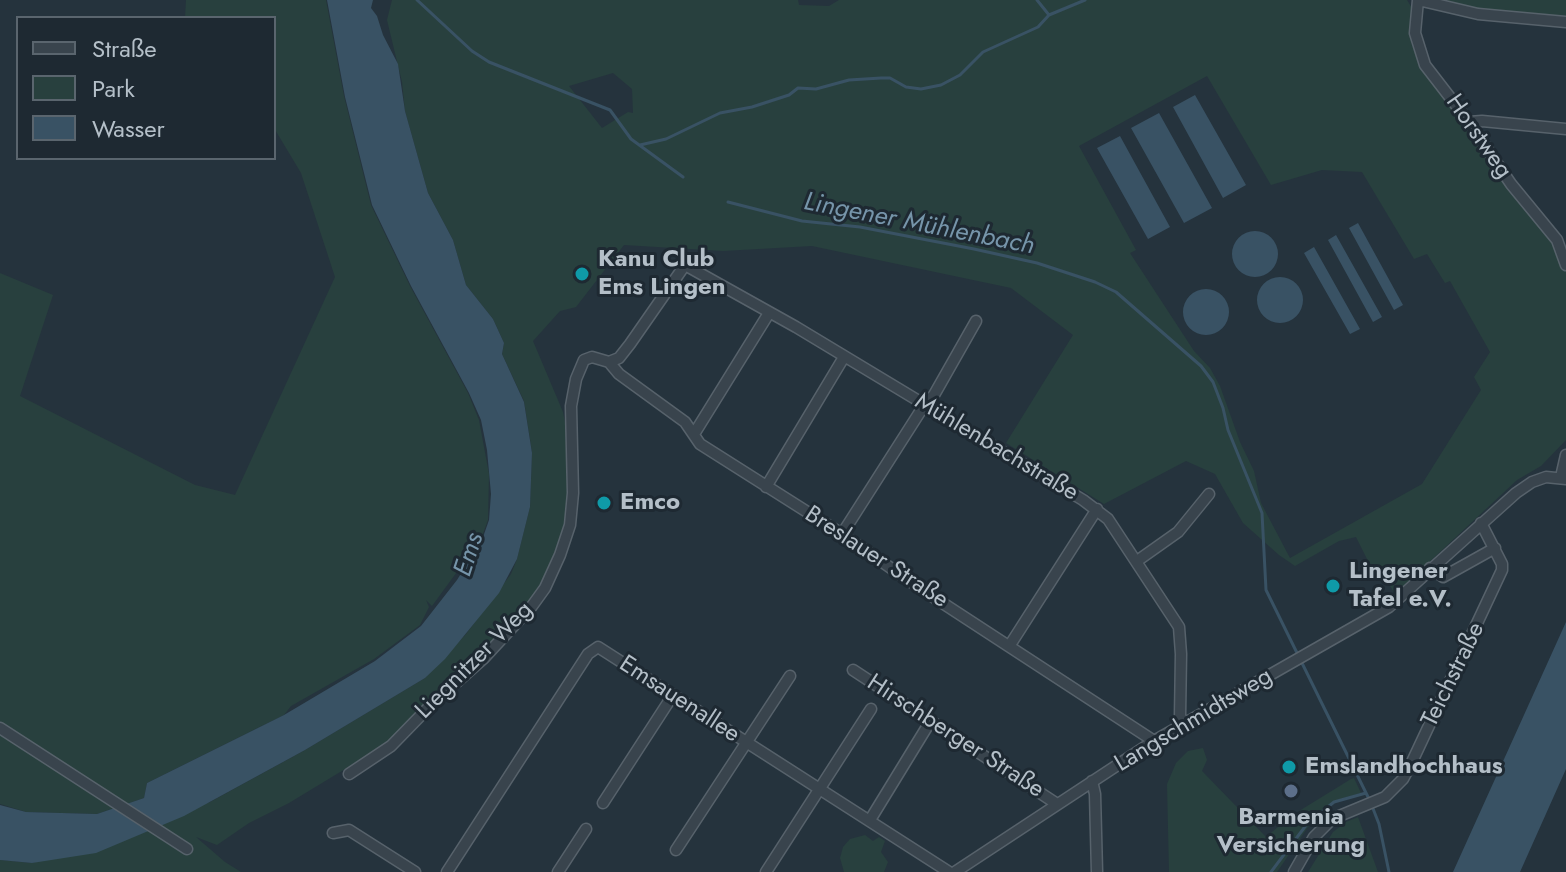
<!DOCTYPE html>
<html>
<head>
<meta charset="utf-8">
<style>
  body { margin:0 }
  #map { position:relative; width:1566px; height:872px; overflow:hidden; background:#25333d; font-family:Jost,sans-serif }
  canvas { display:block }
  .legend { position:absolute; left:16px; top:16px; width:260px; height:144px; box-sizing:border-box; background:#1e2932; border:2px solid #5a656e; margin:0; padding:10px 14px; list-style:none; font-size:24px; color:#b4bfc8 }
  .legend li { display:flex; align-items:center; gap:16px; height:40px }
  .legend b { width:40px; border:2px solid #5a656e }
</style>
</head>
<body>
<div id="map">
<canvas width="1566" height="872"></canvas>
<ul class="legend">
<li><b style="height:10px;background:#39444d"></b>Straße</li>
<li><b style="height:22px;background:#28403e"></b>Park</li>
<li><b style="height:22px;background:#395264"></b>Wasser</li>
</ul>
</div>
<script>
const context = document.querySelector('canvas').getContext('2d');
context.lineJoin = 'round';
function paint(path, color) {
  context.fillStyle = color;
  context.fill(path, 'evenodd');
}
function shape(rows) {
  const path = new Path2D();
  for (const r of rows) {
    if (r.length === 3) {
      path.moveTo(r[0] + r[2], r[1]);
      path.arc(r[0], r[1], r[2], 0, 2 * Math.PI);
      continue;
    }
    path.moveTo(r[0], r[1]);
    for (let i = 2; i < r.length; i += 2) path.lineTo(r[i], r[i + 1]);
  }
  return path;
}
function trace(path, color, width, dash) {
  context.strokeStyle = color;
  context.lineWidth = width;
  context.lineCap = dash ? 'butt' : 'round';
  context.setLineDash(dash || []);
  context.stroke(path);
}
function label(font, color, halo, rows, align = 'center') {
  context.font = font + ' Jost,sans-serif';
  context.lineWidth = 6;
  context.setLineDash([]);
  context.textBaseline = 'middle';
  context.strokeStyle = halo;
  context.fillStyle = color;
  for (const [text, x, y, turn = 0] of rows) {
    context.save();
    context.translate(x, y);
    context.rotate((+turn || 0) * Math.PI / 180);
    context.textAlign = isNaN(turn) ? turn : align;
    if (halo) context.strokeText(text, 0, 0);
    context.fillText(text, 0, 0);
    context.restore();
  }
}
paint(shape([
  [186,0,326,0,344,96,371,205,410,286,468,393,479,420,489,474,488,520,481,539,432,606,426,600,429,607,420,625,374,659,291,706,284,715,147,783,144,798,97,814,26,812,0,804,0,273,53,295,20,396,195,485,235,495,335,277,301,173,274,128,274,18,185,18],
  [392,0,798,0,799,5,829,6,839,0,1407,0,1412,8,1411,43,1423,67,1561,247,1566,262,1566,440,1541,466,1517,480,1395,594,1379,568,1373,571,1356,537,1339,541,1295,566,1279,555,1243,523,1215,474,1186,461,1104,504,1006,443,1073,335,1011,288,812,246,723,251,624,245,576,307,560,311,533,341,563,412,570,448,567,525,542,586,482,656,393,740,289,803,249,823,217,845,196,837,225,862,241,872,0,872,0,860,32,863,210,802,305,750,425,678,466,634,511,574,517,559,530,507,532,452,524,401,502,354,504,343,493,319,466,285,453,240,428,193,405,111,402,82,387,20],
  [613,73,632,89,633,113,628,112,602,128,569,86],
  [1207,76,1271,185,1322,170,1362,172,1414,259,1427,254,1445,283,1450,281,1490,352,1474,377,1481,390,1422,484,1290,558,1261,503,1254,471,1240,442,1220,386,1210,368,1194,351,1130,253,1136,250,1079,146],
  [1438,0,1566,0,1566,19,1480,12],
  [1203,748,1207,760,1202,771,1266,837,1291,816,1351,779,1354,778,1361,793,1334,801,1325,809,1308,827,1277,872,1169,872,1167,784,1176,763,1188,751],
  [1358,817,1378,872,1308,872,1333,832,1346,822],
  [865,835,873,841,879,837,885,841,881,852,888,862,884,872,844,872,840,858,843,847,850,839]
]), '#28403e');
paint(shape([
  [327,0,373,0,371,8,377,16,383,35,398,64,405,111,428,193,453,240,466,285,493,319,504,343,502,354,524,402,532,453,530,507,517,559,499,593,445,659,425,678,305,750,184,816,96,853,32,863,0,860,0,805,26,812,97,814,144,798,147,783,284,715,375,661,396,645,421,626,457,580,482,540,489,520,491,494,487,450,481,420,469,393,411,286,372,205,345,97],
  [1195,95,1246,185,1223,198,1173,107],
  [1159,113,1212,208,1184,223,1131,128],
  [1120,136,1170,227,1148,239,1097,148],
  [1358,223,1403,305,1394,310,1349,228],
  [1255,254,23],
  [1336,235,1382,317,1373,322,1328,240],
  [1314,247,1360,329,1350,334,1304,253],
  [1280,300,23],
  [1206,312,23],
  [1566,622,1566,769,1520,872,1453,872]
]), '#395264');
trace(shape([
  [417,0,472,51,489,62,610,110,631,139,683,177],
  [1037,0,1049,15],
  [640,145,666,139,720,113,752,107,789,95,798,88,816,89,849,80,881,78,890,78,906,87,921,89,941,85,960,75,983,52,1038,27,1049,15,1085,0],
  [728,202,802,221,860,227,974,249,1037,263,1095,282,1116,292,1201,366,1213,382,1223,408,1228,430,1262,513,1266,590,1369,799],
  [1372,806,1379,824,1389,872],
  [1271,872,1307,824,1334,802,1366,793]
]), '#395264', 3);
const minor = shape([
  [1418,0,1415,33,1425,65,1469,122,1511,184,1557,240,1566,265],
  [1418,0,1478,14,1566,22],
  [1469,122,1482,121,1566,129],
  [609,362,619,358,630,344,685,265,796,327,1083,500,1108,519,1179,627,1181,654,1180,717,1185,723],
  [609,362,619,374,685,422,700,444,842,534,918,587,1154,741],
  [694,434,769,313],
  [1561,477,1566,455],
  [766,487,844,357],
  [842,534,925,404,934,395,976,321],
  [1137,561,1178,532,1209,494],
  [1430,568,1443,577,1495,548],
  [1010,645,1097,509],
  [853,670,1057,804],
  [0,728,187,849],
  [349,774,391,746,429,707,483,659,532,606,545,588,560,555,570,525,573,493,571,406,576,379,584,360,592,357,609,362],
  [1092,781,1095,794,1097,872],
  [603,803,673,695],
  [870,820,930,722],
  [333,833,349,830,415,872],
  [676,850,790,676],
  [447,872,588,654,598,647,949,872],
  [558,872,586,829],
  [766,872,871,709],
  [955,872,1154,741,1389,607,1516,493,1532,482,1546,477,1566,479],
  [1294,872,1314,837,1332,819,1385,797,1403,779,1411,764,1502,570,1502,564,1481,523]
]);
trace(minor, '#57626b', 13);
trace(minor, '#39444d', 10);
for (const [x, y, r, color] of [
  [582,274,8,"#0f9aa8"],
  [604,503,8,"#0f9aa8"],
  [1333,586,8,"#0f9aa8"],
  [1289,767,8,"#0f9aa8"],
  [1291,791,8,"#5c6f8a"]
]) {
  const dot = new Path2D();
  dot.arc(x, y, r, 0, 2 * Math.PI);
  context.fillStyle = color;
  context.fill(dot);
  trace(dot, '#1e2932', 3);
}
label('24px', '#b4bfc8', '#1e2932', [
  ["Horstweg",1478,137,55],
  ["Mühlenbachstraße",996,448,31],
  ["Breslauer Straße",876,558,33],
  ["Liegnitzer Weg",475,661,-45],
  ["Teichstraße",1454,675,-64],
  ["Emsauenallee",679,700,33],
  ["Langschmidtsweg",1194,721,-31],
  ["Hirschberger Straße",955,737,33]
]);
label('bold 24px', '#b4bfc8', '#1e2932', [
  ["Kanu Club",598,260],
  ["Ems Lingen",598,288],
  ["Emco",620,503],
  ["Lingener",1349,572],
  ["Tafel e.V.",1349,600],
  ["Emslandhochhaus",1305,767],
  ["Barmenia",1291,818,"center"],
  ["Versicherung",1291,846,"center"]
], 'left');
label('italic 26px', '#7695aa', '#1e2932', [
  ["Lingener Mühlenbach",919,225,11],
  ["Ems",470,555,-72]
]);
</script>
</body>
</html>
